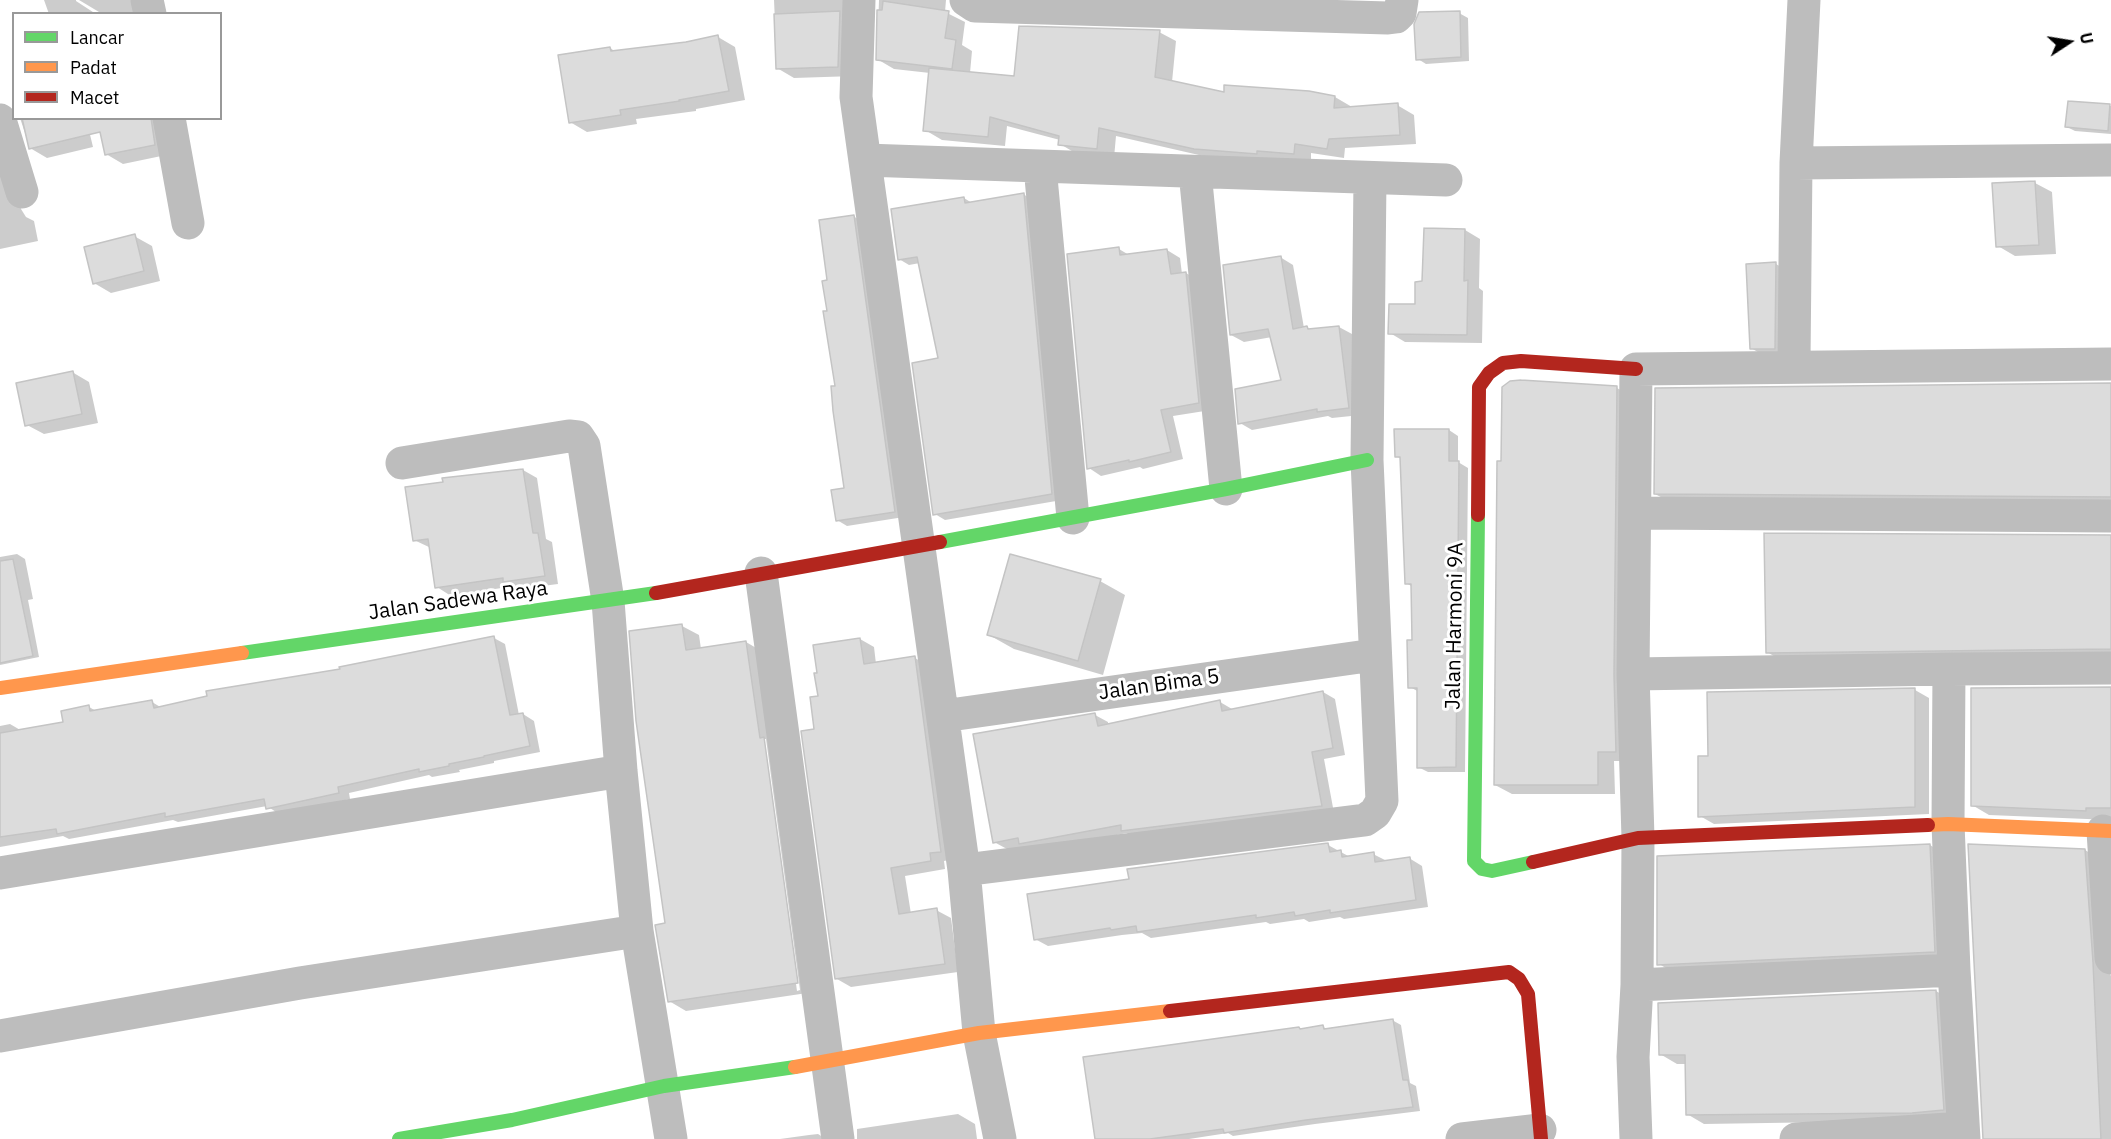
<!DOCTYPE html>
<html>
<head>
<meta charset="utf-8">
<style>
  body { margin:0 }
  #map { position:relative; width:2111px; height:1139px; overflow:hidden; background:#fff; font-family:"IBM Plex Sans",sans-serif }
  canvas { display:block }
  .legend { position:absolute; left:12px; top:12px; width:210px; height:108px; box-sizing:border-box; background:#fff; border:2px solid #999; margin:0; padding:8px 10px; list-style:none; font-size:18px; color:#000 }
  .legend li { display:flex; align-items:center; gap:12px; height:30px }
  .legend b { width:30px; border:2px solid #999 }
  .north { position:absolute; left:2039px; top:12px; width:60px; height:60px; -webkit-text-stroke:4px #fff; paint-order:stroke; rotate:78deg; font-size:16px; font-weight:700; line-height:24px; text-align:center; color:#000 }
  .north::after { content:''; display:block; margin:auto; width:21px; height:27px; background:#000; clip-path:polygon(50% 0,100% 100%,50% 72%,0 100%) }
</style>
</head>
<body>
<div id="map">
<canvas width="2111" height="1139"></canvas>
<ul class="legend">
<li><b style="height:8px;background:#63d668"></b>Lancar</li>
<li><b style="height:8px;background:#ff974d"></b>Padat</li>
<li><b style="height:8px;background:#b3261e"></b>Macet</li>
</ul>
<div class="north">U</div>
</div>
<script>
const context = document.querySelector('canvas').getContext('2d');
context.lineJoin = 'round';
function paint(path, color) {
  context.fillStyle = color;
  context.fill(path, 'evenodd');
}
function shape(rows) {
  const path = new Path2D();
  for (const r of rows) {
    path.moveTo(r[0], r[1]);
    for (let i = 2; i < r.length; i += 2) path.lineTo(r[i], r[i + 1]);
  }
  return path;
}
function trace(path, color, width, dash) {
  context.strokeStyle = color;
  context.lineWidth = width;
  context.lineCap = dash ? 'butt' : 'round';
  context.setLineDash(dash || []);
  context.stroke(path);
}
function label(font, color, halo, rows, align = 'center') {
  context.font = font + ' "IBM Plex Sans",sans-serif';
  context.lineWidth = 6;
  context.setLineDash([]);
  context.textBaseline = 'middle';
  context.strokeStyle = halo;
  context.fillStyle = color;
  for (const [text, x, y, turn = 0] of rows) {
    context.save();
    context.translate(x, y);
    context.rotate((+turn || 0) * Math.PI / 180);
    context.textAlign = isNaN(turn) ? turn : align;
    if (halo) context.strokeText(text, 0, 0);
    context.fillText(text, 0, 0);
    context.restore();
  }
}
paint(shape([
  [44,0,76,0,76,1,96,14,49,14],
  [79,0,149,0,145,14,99,14,99,12],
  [774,0,860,0,855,76,794,78,777,68],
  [879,0,946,0,945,12,965,22,962,45,972,51,970,73,1016,77,1159,32,1176,41,1172,82,1225,94,1335,97,1352,107,1397,105,1414,115,1416,144,1345,148,1344,158,1311,153,1311,162,1212,158,1116,136,1114,158,1077,154,1060,144,1060,140,1007,126,1005,146,942,140,925,130,930,73,894,69,877,59],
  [1459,13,1468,18,1469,61,1426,64,1418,59],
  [718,37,735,47,745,100,696,109,696,111,636,119,637,124,587,132,570,122,610,48,616,52],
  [2069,102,2111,106,2111,134,2075,131,2067,127],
  [20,118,86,118,93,147,47,158,30,148],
  [109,118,170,118,171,154,123,164,106,154],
  [0,140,21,209,26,217,34,221,38,241,0,249],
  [2035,183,2052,192,2056,254,2015,256,1998,246],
  [1023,194,1033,200,1062,500,945,520,935,514,940,360,920,263,909,265,899,259,964,198,972,203],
  [853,216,863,222,904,517,847,526,837,520,845,489,829,312,829,281],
  [1465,230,1480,239,1479,288,1483,291,1482,343,1405,342,1390,333,1417,306],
  [134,236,152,246,160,281,111,293,94,283],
  [1119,249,1129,255,1167,250,1180,258,1182,274,1186,273,1198,280,1211,410,1173,416,1183,459,1143,469,1140,467,1101,476,1089,468],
  [1280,257,1293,265,1304,328,1311,330,1339,327,1352,334,1361,415,1332,418,1328,416,1252,430,1240,423,1283,382,1272,337,1244,342,1231,335],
  [1776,264,1793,274,1792,358,1768,358,1751,348],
  [72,372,89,382,98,423,44,434,27,425],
  [2111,384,2111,506,1672,503,1655,494],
  [1617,388,1634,398,1632,761,1614,761,1615,794,1512,794,1495,785],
  [1449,430,1458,436,1458,462,1468,468,1465,772,1428,772,1418,767,1419,692,1410,687,1413,641,1413,587,1406,583,1402,459,1396,456],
  [523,470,537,478,546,539,552,542,558,584,519,589,514,586,451,596,437,587,431,548,414,540],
  [2111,536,2111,658,1784,662,1767,652],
  [17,554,25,559,33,599,28,600,39,657,0,665,0,557],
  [1100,581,1125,595,1103,675,1014,649,989,635],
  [682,626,699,635,701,649,746,642,763,652,814,992,686,1011,669,1001,666,925],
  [763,739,766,739,800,990,797,991],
  [494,638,505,644,519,715,523,714,534,721,540,752,494,761,494,763,459,770,460,772,432,777,429,775,349,793,350,799,279,814,267,806,178,822,173,820,69,839,63,836,0,847,0,726,10,724,22,731,65,723,89,707,98,712,152,702,162,708],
  [860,639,874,647,876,664,915,658,929,666,954,859,944,861,945,869,905,876,911,914,936,910,951,918,958,972,851,987,837,979,816,730,820,697],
  [2111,688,2111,820,1989,815,1972,805],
  [1915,690,1929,698,1929,814,1714,824,1700,816],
  [1323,692,1335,699,1345,755,1324,759,1334,813,1136,838,1127,833,1033,851,1007,849,994,842,1095,715,1108,722,1108,725,1220,702,1232,709],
  [1328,845,1350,857,1373,854,1387,861,1409,858,1422,866,1428,907,1344,919,1340,917,1309,922,1304,919,1270,924,1266,922,1151,938,1142,933,1122,935,1048,946,1035,939,1130,880],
  [1930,845,1946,855,1951,961,1676,974,1659,964],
  [2085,850,2102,860,2109,971,2111,976,2111,1139,1984,1139],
  [1936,991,1953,1001,1960,1120,1704,1124,1687,1114,1686,1064,1677,1064,1660,1054],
  [1392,1020,1401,1025,1410,1083,1416,1086,1420,1111,1315,1124,1233,1136,1228,1133,1189,1139,1097,1139,1299,1028,1302,1030,1323,1027,1329,1030],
  [958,1114,975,1124,977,1139,857,1139,857,1129],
  [818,1134,826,1139,780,1139,809,1135]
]), '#0003');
const building = shape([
  [883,1,949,11,945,38,956,40,952,69,876,60,877,10,882,10,883,1],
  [840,11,838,67,776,69,774,14,840,11],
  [1460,11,1461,57,1416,60,1414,24,1419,12,1460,11],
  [1019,26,1160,30,1155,77,1224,92,1224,85,1309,91,1335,96,1334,108,1398,103,1400,135,1329,139,1327,149,1295,144,1294,154,1257,151,1257,154,1194,149,1099,128,1097,149,1058,145,1059,136,990,117,988,137,923,131,929,68,1014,76,1019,26],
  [718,35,729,91,679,100,680,101,620,110,621,115,569,123,558,55,610,47,611,51,686,42,718,35],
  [2068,101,2110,104,2108,131,2065,127,2068,101],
  [22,118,151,118,155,145,105,155,100,132,29,149,22,118],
  [2035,181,2039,245,1996,247,1992,183,2035,181],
  [1024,193,1052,494,933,515,912,363,938,358,917,257,898,260,891,209,964,197,965,203,1024,193],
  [854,215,895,512,836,521,831,490,844,488,833,411,831,386,835,386,823,311,827,311,822,281,827,280,819,220,854,215],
  [1424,228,1465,229,1464,281,1468,280,1467,335,1388,334,1389,304,1415,304,1415,282,1422,281,1424,228],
  [135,234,144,271,93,284,84,247,135,234],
  [1119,247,1120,255,1167,249,1171,274,1186,272,1199,403,1161,410,1171,452,1129,462,1129,460,1087,469,1067,254,1119,247],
  [1281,256,1293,329,1307,326,1308,329,1339,326,1349,408,1317,412,1317,409,1238,424,1235,389,1281,380,1268,329,1230,335,1223,265,1281,256],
  [1776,262,1775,349,1750,349,1746,264,1776,262],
  [73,371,82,414,25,426,16,383,73,371],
  [1521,380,1617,386,1614,674,1616,752,1598,752,1598,785,1494,785,1497,461,1501,461,1502,387,1510,381,1521,380],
  [2111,383,2111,497,1654,494,1655,388,2111,383],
  [1394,429,1449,429,1449,461,1459,461,1456,767,1417,768,1417,688,1408,688,1407,640,1412,640,1411,584,1405,584,1400,457,1395,457,1394,429],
  [523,469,533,533,538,533,545,576,503,582,503,578,435,588,428,539,413,541,405,487,443,482,442,478,523,469],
  [1764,533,2111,535,2111,649,1766,653,1764,533],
  [1010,554,1101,579,1078,661,987,635,1010,554],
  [13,559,33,656,0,663,0,561,13,559],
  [682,624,686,650,746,641,760,738,764,737,798,983,668,1002,655,925,665,923,636,721,629,631,682,624],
  [494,636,510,715,523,713,530,746,484,756,484,757,449,764,449,766,419,772,419,769,338,787,339,793,266,809,264,799,165,817,165,813,57,834,56,829,0,837,0,733,63,722,61,711,89,705,90,711,152,700,154,708,207,696,206,691,340,669,339,667,494,636],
  [860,638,864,664,915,656,941,852,930,853,931,861,891,868,899,914,937,908,945,964,835,979,801,731,814,729,810,697,818,696,814,673,817,673,813,645,860,638],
  [2111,687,2111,808,2086,808,2086,811,1971,806,1971,688,2111,687],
  [1915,688,1915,807,1698,817,1698,756,1708,756,1707,692,1915,688],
  [1323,691,1333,748,1312,752,1322,806,1121,831,1121,825,1019,844,1018,838,993,843,973,734,1095,713,1098,726,1220,700,1222,711,1323,691],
  [1328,843,1330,852,1341,850,1342,857,1374,852,1375,862,1410,857,1416,900,1330,913,1330,910,1295,916,1294,912,1256,918,1256,915,1137,932,1136,926,1111,930,1110,928,1034,940,1027,894,1129,879,1127,869,1328,843],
  [1930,844,1935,952,1657,965,1657,856,1930,844],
  [1968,844,2085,849,2093,962,2101,1139,1983,1139,1968,844],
  [1936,990,1944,1110,1912,1113,1686,1115,1685,1055,1659,1055,1658,1003,1936,990],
  [1393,1019,1403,1080,1408,1080,1413,1107,1306,1120,1224,1133,1223,1129,1150,1139,1095,1139,1083,1057,1299,1027,1300,1029,1323,1025,1324,1029,1393,1019]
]);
paint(building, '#dcdcdc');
trace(building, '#c4c4c4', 1.5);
trace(shape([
  [147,0,150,14],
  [859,0,856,97,964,870,979,1033,1000,1139],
  [966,0,975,6,1388,18,1396,17,1400,13,1402,0],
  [169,118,188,223],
  [0,120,22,192],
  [865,160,1446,180],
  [1796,163,2111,160],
  [1040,167,1073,518],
  [1195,172,1226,489],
  [1794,360,1796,163,1804,0],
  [402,463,569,436,578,437,584,446,608,601,621,771,637,931,671,1139],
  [1635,513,2111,516],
  [761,573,838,1139],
  [1949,669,1948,824,1954,970,1964,1139],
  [1633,674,1949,669,2111,668],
  [943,716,1374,655],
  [2103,831,2111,958],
  [964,870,1365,820,1375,813,1382,801,1367,460,1370,178],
  [0,873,621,771],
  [1637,985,1954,970],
  [0,1036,300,983,637,931],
  [1462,1139,1540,1130],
  [1636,1139,1633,1057,1637,985,1638,838,1633,674,1636,369,2111,364],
  [1796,1139,1963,1128]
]), '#bdbdbd', 33);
trace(shape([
  [1478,515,1474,861,1482,869,1492,871,1533,862],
  [940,542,1226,489,1367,460],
  [242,653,656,593],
  [399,1139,512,1120,664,1086,795,1067]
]), '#63d668', 14);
trace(shape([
  [0,688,242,653],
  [1928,825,1948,824,2111,831],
  [795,1067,979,1033,1170,1011]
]), '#ff974d', 14);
trace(shape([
  [1478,515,1479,387,1489,373,1503,363,1521,361,1636,369],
  [656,593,940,542],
  [1533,862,1638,838,1928,825],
  [1170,1011,1509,972,1519,979,1528,994,1541,1139]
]), '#b3261e', 14);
label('21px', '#000', '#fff', [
  ["Jalan Sadewa Raya",458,601,-8],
  ["Jalan Harmoni 9A",1455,626,-89],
  ["Jalan Bima 5",1159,685,-8]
]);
</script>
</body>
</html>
